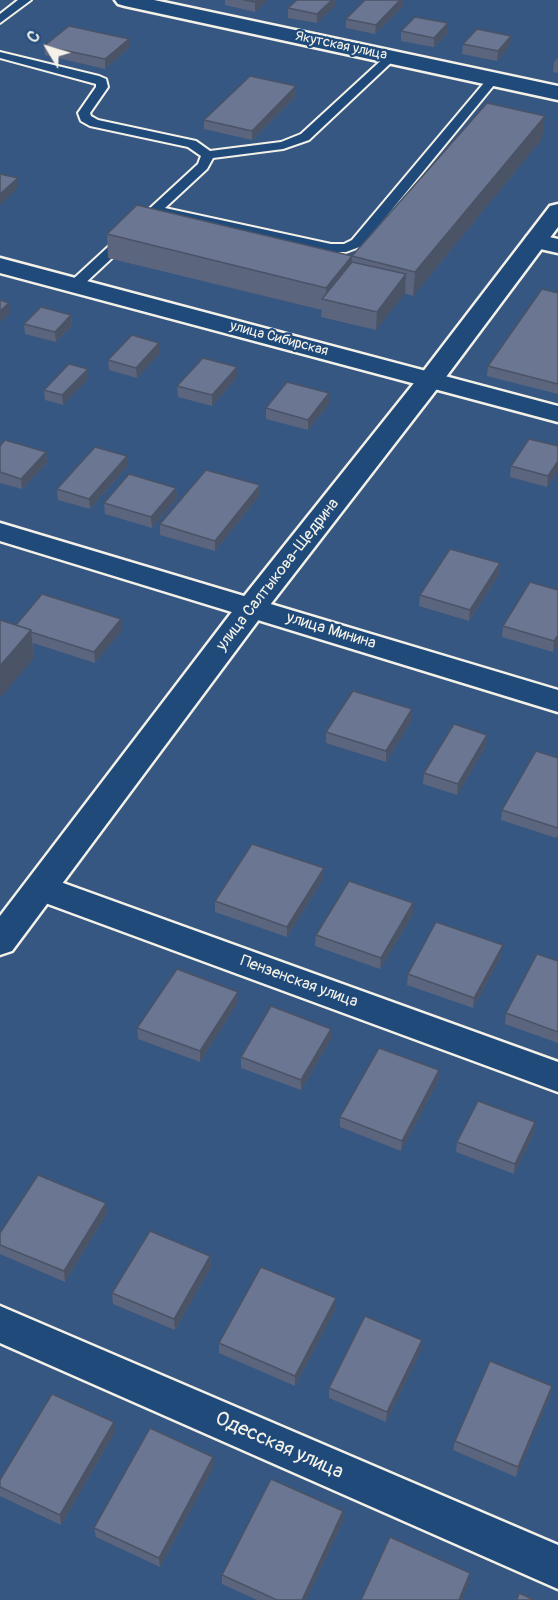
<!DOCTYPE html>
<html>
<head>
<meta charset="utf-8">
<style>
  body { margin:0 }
  #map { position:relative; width:558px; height:1600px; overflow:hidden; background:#365781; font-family:Pangolin,sans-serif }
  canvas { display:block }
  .north { position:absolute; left:18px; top:18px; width:60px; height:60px; -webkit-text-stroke:4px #1f4a7a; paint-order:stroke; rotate:308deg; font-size:16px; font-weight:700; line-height:24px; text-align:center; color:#f4f1e8 }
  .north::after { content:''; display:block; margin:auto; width:21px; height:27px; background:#f4f1e8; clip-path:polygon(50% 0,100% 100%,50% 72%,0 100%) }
</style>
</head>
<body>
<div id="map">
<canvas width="558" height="1600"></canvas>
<div class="north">С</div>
</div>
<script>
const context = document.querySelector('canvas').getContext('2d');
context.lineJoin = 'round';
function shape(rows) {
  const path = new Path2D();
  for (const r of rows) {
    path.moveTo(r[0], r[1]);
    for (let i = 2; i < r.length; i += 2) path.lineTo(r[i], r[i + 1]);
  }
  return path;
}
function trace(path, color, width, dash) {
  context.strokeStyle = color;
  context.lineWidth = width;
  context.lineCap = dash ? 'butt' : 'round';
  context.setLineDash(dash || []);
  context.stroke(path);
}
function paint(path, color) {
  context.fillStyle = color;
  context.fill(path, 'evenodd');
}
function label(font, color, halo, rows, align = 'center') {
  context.font = font + ' Pangolin,sans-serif';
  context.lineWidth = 4.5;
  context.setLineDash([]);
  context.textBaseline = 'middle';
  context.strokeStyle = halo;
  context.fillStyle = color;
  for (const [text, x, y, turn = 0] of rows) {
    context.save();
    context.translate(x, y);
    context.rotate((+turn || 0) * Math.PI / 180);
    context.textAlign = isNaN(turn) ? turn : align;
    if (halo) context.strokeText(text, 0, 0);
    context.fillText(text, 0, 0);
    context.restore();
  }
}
const service = shape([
  [18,0,31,0,0,23,0,14,18,0],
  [0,52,99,76,106,79,108,87,90,113,91,116,98,120,196,141,210,151,281,142,301,134,387,55,395,55,395,59,309,140,283,149,213,158,207,169,165,208,331,244,344,244,352,240,489,77,493,75,499,79,362,246,346,252,331,252,159,214,80,288,75,289,68,285,70,282,198,164,201,156,188,147,90,126,81,121,78,113,96,87,96,84,0,58,0,52]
]);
const minor = shape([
  [115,0,154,0,558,86,558,100,125,6,118,4,115,0],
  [536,234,558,239,558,253,527,246,524,241,527,236,536,234],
  [0,258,558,406,558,422,0,273,0,258],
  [0,523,558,690,558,712,0,541,0,523],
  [41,875,558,1062,558,1092,29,897,24,888,29,879,41,875],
  [0,1306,558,1545,558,1589,0,1343,0,1306]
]);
const tertiary = shape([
  [558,204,558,227,440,385,263,614,12,951,0,955,0,916,241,600,422,373,550,206,558,204]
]);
trace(service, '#f4f1e8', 4);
trace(minor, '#f4f1e8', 5);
trace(tertiary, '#f4f1e8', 5);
paint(service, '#1f4a7a');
paint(minor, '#1f4a7a');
paint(tertiary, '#1f4a7a');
paint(shape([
  [225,0,268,0,255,12,225,5],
  [336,5,317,23,288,18,288,8],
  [403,6,375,34,346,28,346,19],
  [448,23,448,33,434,47,401,41,401,31],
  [129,39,129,48,105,69,45,55,44,46],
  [463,44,510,45,497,61,462,54],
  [558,58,558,73,553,72,554,62],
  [296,86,296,96,252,140,204,129,204,120],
  [542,139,413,296,404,293,376,330,321,317,322,310,108,258,107,234,352,256,352,262,352,256],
  [558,293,558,394,487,376,488,366],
  [71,315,72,326,56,342,25,334,24,324],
  [160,353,137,378,109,370,108,360],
  [237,367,237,377,212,406,178,397,177,386],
  [88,369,88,379,63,405,45,400,44,390],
  [329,404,308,430,266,419,266,408],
  [0,446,46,452,47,463,22,489,0,483],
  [558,446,558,470,547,487,510,477,511,466],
  [127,467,90,509,58,500,57,489],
  [176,488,177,498,152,528,105,514,104,503],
  [260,495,215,551,160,535,160,524],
  [500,563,499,574,469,621,419,606,420,595],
  [558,590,558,644,553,652,502,637,503,626],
  [16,625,122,630,95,663,33,643,34,658],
  [412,709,412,720,386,762,326,743,326,732],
  [486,746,457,795,423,784,424,773],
  [558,758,558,835,556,838,501,820,502,810],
  [323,879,287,937,215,912,215,901],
  [413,903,413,914,380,969,315,946,316,935],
  [501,956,473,1008,407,985,408,974],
  [558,961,558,1043,505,1024,506,1013],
  [238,1002,200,1062,138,1039,137,1028],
  [331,1039,301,1090,241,1068,241,1057],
  [439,1070,438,1081,401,1151,340,1127,340,1117],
  [535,1122,534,1133,514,1174,456,1152,457,1142],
  [107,1213,65,1282,0,1254,0,1233],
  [210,1256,211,1267,175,1330,113,1304,112,1293],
  [336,1308,295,1386,219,1353,219,1343],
  [421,1350,386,1422,329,1398,329,1388],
  [552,1386,550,1396,516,1477,453,1450,455,1441],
  [115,1432,61,1525,0,1496,0,1480],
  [213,1457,214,1466,160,1567,96,1537,94,1528],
  [343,1511,343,1521,306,1600,257,1600,222,1584,222,1575]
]), '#5c657e');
paint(shape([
  [257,0,268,0,255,12,255,2],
  [332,0,336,0,336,5,317,23,317,14],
  [400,0,404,0,403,6,375,34,376,25],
  [448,23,448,33,434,47,434,38],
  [511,36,510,45,497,61,498,51],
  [129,39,129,48,105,69,105,59],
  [296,86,296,96,252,140,252,131],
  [545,116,542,139,413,296,415,272],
  [18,178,18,188,0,205,0,194],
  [352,256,351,280,326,300,326,288],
  [406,274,405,293,376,330,377,312],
  [9,303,10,313,0,322,0,311],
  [71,315,72,326,56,342,55,332],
  [159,343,160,353,137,378,136,368],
  [237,367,237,377,212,406,212,395],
  [88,369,88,379,63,405,62,395],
  [329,393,329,404,308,430,308,420],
  [46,452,47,463,22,489,21,479],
  [127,456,127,467,90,509,89,499],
  [558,461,558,470,547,487,548,476],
  [260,485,260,495,215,551,215,541],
  [176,488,177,498,152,528,151,517],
  [500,563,499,574,469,621,470,610],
  [121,619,122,630,95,663,94,652],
  [31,630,34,658,0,698,0,666],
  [558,635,558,644,553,652,554,641],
  [412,709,412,720,386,762,386,751],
  [487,735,486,746,457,795,458,784],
  [324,868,323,879,287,937,287,927],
  [413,903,413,914,380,969,381,958],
  [503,945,501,956,473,1008,474,998],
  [238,992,238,1002,200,1062,200,1051],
  [331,1029,331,1039,301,1090,301,1080],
  [439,1070,438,1081,401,1151,402,1141],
  [535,1122,534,1133,514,1174,515,1164],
  [106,1203,107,1213,65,1282,64,1271],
  [210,1256,211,1267,175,1330,174,1319],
  [336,1298,336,1308,295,1386,295,1376],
  [422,1340,421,1350,386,1422,387,1412],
  [552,1386,550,1396,516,1477,518,1467],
  [114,1422,115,1432,61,1525,60,1515],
  [213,1457,214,1466,160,1567,159,1558],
  [343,1511,343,1521,306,1600,302,1600],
  [470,1573,469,1582,462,1600,459,1600]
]), '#4b5366');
const building = shape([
  [244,0,257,0,255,2,244,0],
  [297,0,332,0,317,14,288,8,297,0],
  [365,0,400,0,376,25,346,19,365,0],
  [415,17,448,23,434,38,401,31,415,17],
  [69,26,129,39,105,59,44,46,69,26],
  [477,29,511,36,498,51,463,44,477,29],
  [250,76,296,86,252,131,204,120,250,76],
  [487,103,545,116,415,272,352,256,487,103],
  [0,174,18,178,0,194,0,174],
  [137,205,352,256,326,288,107,234,137,205],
  [352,262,406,274,377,312,322,299,352,262],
  [542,289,558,293,558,384,488,366,542,289],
  [0,300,9,303,0,311,0,300],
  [41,307,71,315,55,332,24,324,41,307],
  [132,335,159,343,136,368,108,360,132,335],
  [203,358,237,367,212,395,177,386,203,358],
  [69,364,88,369,62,395,44,390,69,364],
  [287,382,329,393,308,420,266,408,287,382],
  [529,439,558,446,558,461,548,476,511,466,529,439],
  [5,440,46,452,21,479,0,472,0,446,5,440],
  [95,447,127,456,89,499,57,489,95,447],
  [206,470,260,485,215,541,160,524,206,470],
  [129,474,176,488,151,517,104,503,129,474],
  [450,549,500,563,470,610,420,595,450,549],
  [530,582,558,590,558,635,554,641,503,626,530,582],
  [42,594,121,619,94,652,31,632,31,630,16,625,42,594],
  [0,620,31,630,0,666,0,620],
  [353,691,412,709,386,751,326,732,353,691],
  [454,724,487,735,458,784,424,773,454,724],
  [536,751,558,758,558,828,502,810,536,751],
  [252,844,324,868,287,927,215,901,252,844],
  [349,881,413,903,381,958,316,935,349,881],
  [436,922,503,945,474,998,408,974,436,922],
  [537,954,558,961,558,1032,506,1013,537,954],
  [177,969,238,992,200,1051,137,1028,177,969],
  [271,1006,331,1029,301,1080,241,1057,271,1006],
  [379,1048,439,1070,402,1141,340,1117,379,1048],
  [478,1101,535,1122,515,1164,457,1142,478,1101],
  [38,1175,106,1203,64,1271,0,1245,0,1233,38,1175],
  [150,1231,210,1256,174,1319,112,1293,150,1231],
  [261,1267,336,1298,295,1376,219,1343,261,1267],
  [365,1316,422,1340,387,1412,329,1388,365,1316],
  [490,1361,552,1386,518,1467,455,1441,490,1361],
  [52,1394,114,1422,60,1515,0,1487,0,1480,52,1394],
  [150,1428,213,1457,159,1558,94,1528,150,1428],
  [271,1479,343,1511,302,1600,277,1600,222,1575,271,1479],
  [390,1537,470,1573,459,1600,361,1600,390,1537],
  [519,1593,534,1600,517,1600,519,1593]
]);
paint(building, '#6b7692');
trace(building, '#4b5366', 1.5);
label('14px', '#f4f1e8', '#1f4a7a', [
  ["Якутская улица",341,46,12],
  ["улица Сибирская",279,339,15]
]);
label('16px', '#f4f1e8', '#1f4a7a', [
  ["улица Салтыкова-Щедрина",278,575,-52],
  ["улица Минина",331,631,17],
  ["Пензенская улица",299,982,20]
]);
label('20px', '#f4f1e8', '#1f4a7a', [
  ["Одесская улица",279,1446,24]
]);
</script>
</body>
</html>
